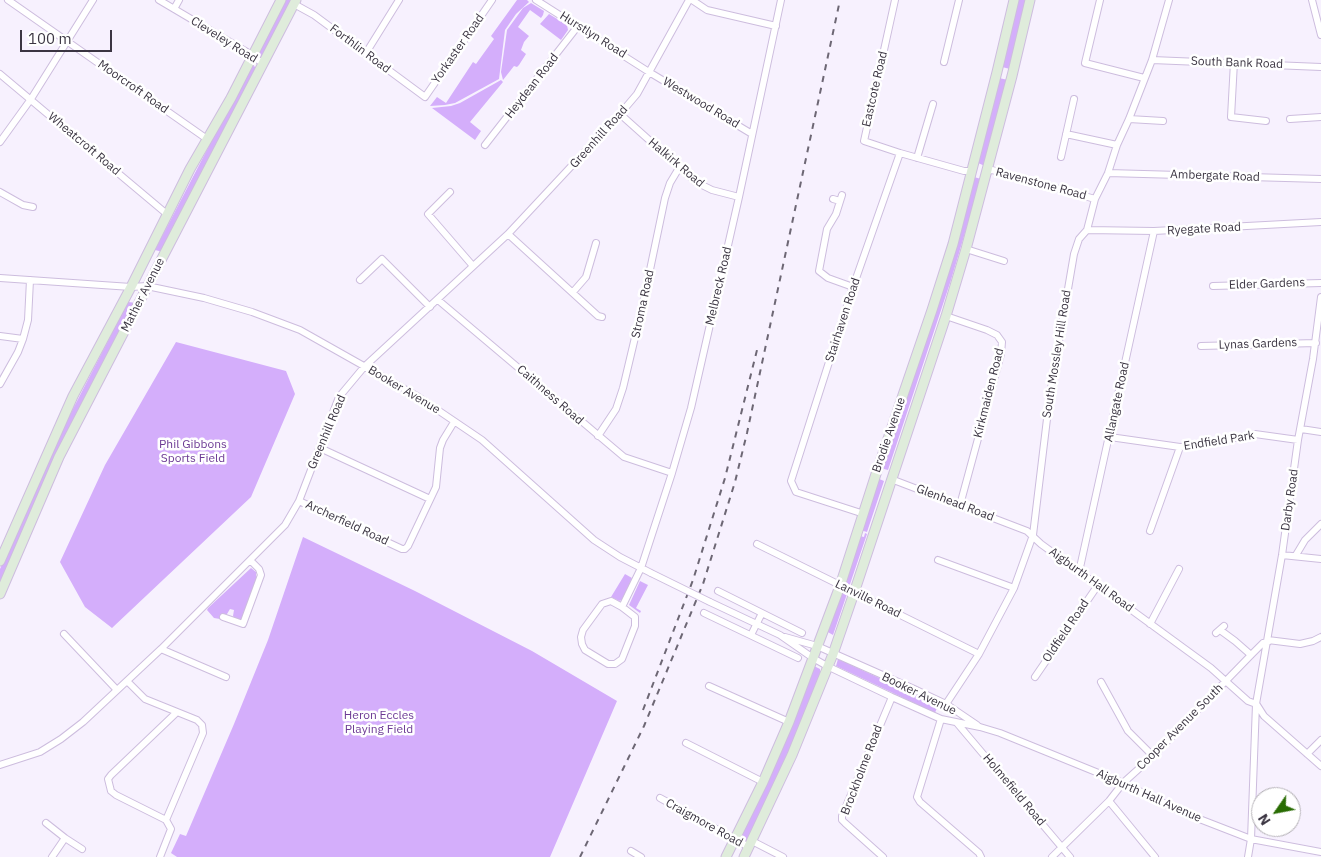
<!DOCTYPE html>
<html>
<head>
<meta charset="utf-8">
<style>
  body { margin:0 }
  #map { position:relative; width:1321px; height:857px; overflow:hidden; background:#f7f1fe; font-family:"IBM Plex Sans",sans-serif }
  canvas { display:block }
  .north { position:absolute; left:1251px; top:787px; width:50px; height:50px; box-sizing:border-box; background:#fff; border:1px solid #b1aeb3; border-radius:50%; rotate:237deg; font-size:14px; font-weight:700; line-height:20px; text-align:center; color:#3b3542 }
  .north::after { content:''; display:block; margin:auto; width:18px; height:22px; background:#296c03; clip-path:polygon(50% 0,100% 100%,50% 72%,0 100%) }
  .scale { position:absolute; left:20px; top:30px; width:92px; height:22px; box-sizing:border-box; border:2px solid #3b3542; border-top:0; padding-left:6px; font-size:15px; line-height:18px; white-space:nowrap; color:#3b3542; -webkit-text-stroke:4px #fff; paint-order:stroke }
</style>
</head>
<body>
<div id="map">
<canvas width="1321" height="857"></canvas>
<div class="north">N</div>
<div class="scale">100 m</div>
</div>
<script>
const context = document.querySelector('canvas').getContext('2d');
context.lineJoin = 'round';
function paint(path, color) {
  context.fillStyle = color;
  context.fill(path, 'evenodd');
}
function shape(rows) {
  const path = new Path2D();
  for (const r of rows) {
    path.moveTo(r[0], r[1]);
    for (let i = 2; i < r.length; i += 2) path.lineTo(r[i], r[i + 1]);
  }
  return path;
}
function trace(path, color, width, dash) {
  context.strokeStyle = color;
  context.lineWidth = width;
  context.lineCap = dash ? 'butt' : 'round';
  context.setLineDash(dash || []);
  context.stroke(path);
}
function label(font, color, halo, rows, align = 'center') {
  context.font = font + ' "IBM Plex Sans",sans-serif';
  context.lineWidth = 5;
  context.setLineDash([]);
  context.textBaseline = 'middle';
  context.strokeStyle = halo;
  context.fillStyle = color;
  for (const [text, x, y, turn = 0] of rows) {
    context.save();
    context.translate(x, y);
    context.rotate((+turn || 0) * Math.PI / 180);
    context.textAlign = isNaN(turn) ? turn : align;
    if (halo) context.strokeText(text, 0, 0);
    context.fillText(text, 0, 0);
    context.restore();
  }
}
paint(shape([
  [285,0,294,0,262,60,256,56],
  [517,0,527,0,529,2,516,14,505,30,499,79,455,103,445,105,430,106,437,97,446,103,473,62,476,64,494,39,491,36],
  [1017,0,1026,0,1010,69,1002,67],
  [531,3,544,11,543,15,541,18,530,10,518,27,529,36,524,42,521,50,526,54,519,65,517,67,514,66,503,80,501,72,507,30,523,8],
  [549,14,567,25,568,30,561,40,540,24],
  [251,65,258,68,163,252,155,250],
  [999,78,1008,80,985,166,978,163],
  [501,80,503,82,470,122,481,131,475,140,432,108,451,106,460,103],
  [974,177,981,179,951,280,888,470,880,468],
  [128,302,137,303,0,589,0,569,42,474,59,436],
  [176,342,286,371,295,394,251,497,112,628,85,607,60,562,105,465],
  [877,478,884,481,867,532,860,530],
  [865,533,867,534,849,587,843,584,860,536,864,537],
  [303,537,415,591,532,651,617,701,550,857,177,857,171,853,180,834,186,836,234,724,268,640],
  [251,568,256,572,256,579,257,580,243,618,240,620,235,619,233,616,234,610,230,609,227,614,221,615,220,619,214,618,207,610,208,608],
  [625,574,632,578,622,600,619,601,611,597],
  [640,581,648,585,636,608,641,611,640,613,629,605],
  [842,589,847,592,847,594,833,635,826,631],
  [838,659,938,705,935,713,836,666],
  [814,666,820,669,820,673,809,703,773,788,748,840,744,841,741,837,744,831]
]), '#d4aefb');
const street = shape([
  [8,0,207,139],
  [159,0,252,55,263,64],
  [536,0,649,72,752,134],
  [692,0,707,10,776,26],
  [895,0,864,141,900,153],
  [1100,0,1085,63,1144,78],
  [1312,0,1321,35],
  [294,4,314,15,425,97,492,0],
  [174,9,179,0],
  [366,53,399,0],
  [1152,60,1321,67],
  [944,62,959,0],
  [1234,62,1231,117,1266,121],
  [0,74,168,215],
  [620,114,696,182,712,190,739,197],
  [1129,119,1163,121],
  [1290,119,1321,117],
  [1066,134,1117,145],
  [0,142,31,99,93,0],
  [485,145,578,26],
  [1061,157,1074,99],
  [917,158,933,104],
  [987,171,992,170,1095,199],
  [1108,173,1321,179],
  [0,192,23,205,33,207],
  [450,192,428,214,473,266],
  [842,195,836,214,827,229,819,271,828,278,853,287],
  [833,199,840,201],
  [1087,230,1154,231,1321,222],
  [508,234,598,316,602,317],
  [966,249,1004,261],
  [0,278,131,287,147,286,204,298,252,312,300,330,417,396,482,440,594,540,620,557,651,573],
  [360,280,382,259,430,307],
  [1213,286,1321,283],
  [573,292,586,277,596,243],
  [438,300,624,457,672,473],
  [946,316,987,330,997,335,1002,342,1001,354,960,505],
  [0,336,23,339],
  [1201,346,1316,343],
  [0,384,18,352,23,339,28,320,30,280],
  [1301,429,1321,432],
  [598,436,616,409,623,388,642,308,665,198,670,183,679,168],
  [1110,437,1180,447,1200,445,1255,434,1298,440],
  [320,448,430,499],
  [891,479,1027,531,1041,544,1211,668,1248,701,1256,704],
  [299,501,402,549,405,549,408,546,436,487,440,448,443,440,454,422],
  [864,514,796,492,791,481,853,287,900,153,964,171,972,171],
  [1150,531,1180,447],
  [757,544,979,654],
  [1282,555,1321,559],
  [1296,555,1305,540,1321,524],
  [938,560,1014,588],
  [1079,572,1154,231],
  [718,591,802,633],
  [710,602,780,635,813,658,827,666,892,697,941,719,980,727,1000,733,1123,783,1184,813,1251,839,1321,852],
  [622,607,611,601,602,604,583,630,581,637,582,644,585,650,608,664,615,664,622,659,635,626,635,617,622,607,641,568,672,473,691,408,739,197,781,0],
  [704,613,798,658],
  [223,617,243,624,261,575,259,569,250,560],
  [1150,624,1179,569],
  [1220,630,1235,641,1251,655],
  [1216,633,1224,626],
  [64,634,117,690],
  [751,635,762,613],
  [785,637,817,646,914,689,946,704,977,725],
  [1268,640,1300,644,1313,641,1321,637],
  [161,649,226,677],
  [1035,677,1098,585],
  [127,681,145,699,197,720,202,725,203,733,166,820,171,829,160,857],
  [1101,682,1128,731,1153,756],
  [709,686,789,722],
  [946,704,979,654,1014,588,1033,535,1050,394,1074,254,1079,239,1087,230,1095,199,1108,173,1117,145,1129,119,1152,60,1169,0],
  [1257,705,1264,716,1321,766],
  [941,719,917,797,920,802,979,853,981,857],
  [957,723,1070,857],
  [686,743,763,782],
  [1307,754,1321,740],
  [0,765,40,752,61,739,83,722,161,649,285,525,299,501,339,397,364,367,508,234,620,114,637,94,689,0],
  [660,798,749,847],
  [1109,801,1155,857],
  [166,820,116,795,111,791,108,779,111,775,176,713],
  [46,823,65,838,82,849],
  [752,841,783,857],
  [631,851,641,857],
  [52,857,65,838],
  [883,857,845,823,842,820,842,816,892,697],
  [1052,857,1109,801,1123,783,1153,756,1251,655,1263,643,1268,642],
  [1248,857,1251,839,1256,704,1282,555,1298,440,1313,359,1321,297]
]);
const secondary = shape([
  [0,561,73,396,131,287,190,169,231,98,281,0],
  [0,594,59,457,296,0],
  [726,857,763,782,789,722,840,586,876,474,932,310,953,244,997,72,1014,0],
  [744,857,792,755,833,654,854,593,946,316,966,249,1012,76,1030,0]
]);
trace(street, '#cdbdde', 8);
trace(secondary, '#cdbdde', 11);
trace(street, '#fff', 6);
trace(secondary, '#dfecdb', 9);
trace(shape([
  [643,710,693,580,725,478,758,346],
  [580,857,644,726,703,584,735,482,747,433,840,0]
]), '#6d6774', 2, [6, 6]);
const streetBridge = shape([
  [651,573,710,602]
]);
trace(streetBridge, '#cdbdde', 8, []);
trace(streetBridge, '#fff', 6);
label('12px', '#3b3542', '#fff', [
  ["Hurstlyn Road",593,35,32],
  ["Cleveley Road",224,40,32],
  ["Forthlin Road",360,49,37],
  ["Yorkaster Road",458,49,-55],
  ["South Bank Road",1237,63,2],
  ["Heydean Road",532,86,-52],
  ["Moorcroft Road",133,87,35],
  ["Eastcote Road",875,89,-77],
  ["Westwood Road",701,103,31],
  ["Greenhill Road",599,137,-48],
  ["Wheatcroft Road",84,144,40],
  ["Halkirk Road",676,163,40],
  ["Ambergate Road",1215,176,2],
  ["Ravenstone Road",1041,184,15],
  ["Ryegate Road",1204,229,-3],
  ["Elder Gardens",1267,284,-2],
  ["Melbreck Road",719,286,-77],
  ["Mather Avenue",143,295,-63],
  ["Stroma Road",643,304,-78],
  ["Stairhaven Road",843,320,-72],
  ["Lynas Gardens",1258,344,-2],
  ["South Mossley Hill Road",1057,354,-81],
  ["Booker Avenue",404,390,31],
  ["Kirkmaiden Road",989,393,-76],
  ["Caithness Road",550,395,41],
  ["Allangate Road",1117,402,-78],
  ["Greenhill Road",327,432,-67],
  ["Brodie Avenue",889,435,-71],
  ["Endfield Park",1219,441,-9],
  ["Darby Road",1290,500,-82],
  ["Glenhead Road",955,503,21],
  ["Archerfield Road",347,523,25],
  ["Aigburth Hall Road",1091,580,36],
  ["Lanville Road",868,599,26],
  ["Oldfield Road",1066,631,-56],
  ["Booker Avenue",919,694,26],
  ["Cooper Avenue South",1180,727,-45],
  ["Brockholme Road",862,770,-69],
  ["Holmefield Road",1014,790,50],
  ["Aigburth Hall Avenue",1149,796,24],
  ["Craigmore Road",704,823,29]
]);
label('12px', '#6c3a94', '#fff', [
  ["Phil Gibbons",193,445],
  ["Sports Field",193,459],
  ["Heron Eccles",379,716],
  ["Playing Field",379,730]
]);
</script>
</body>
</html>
